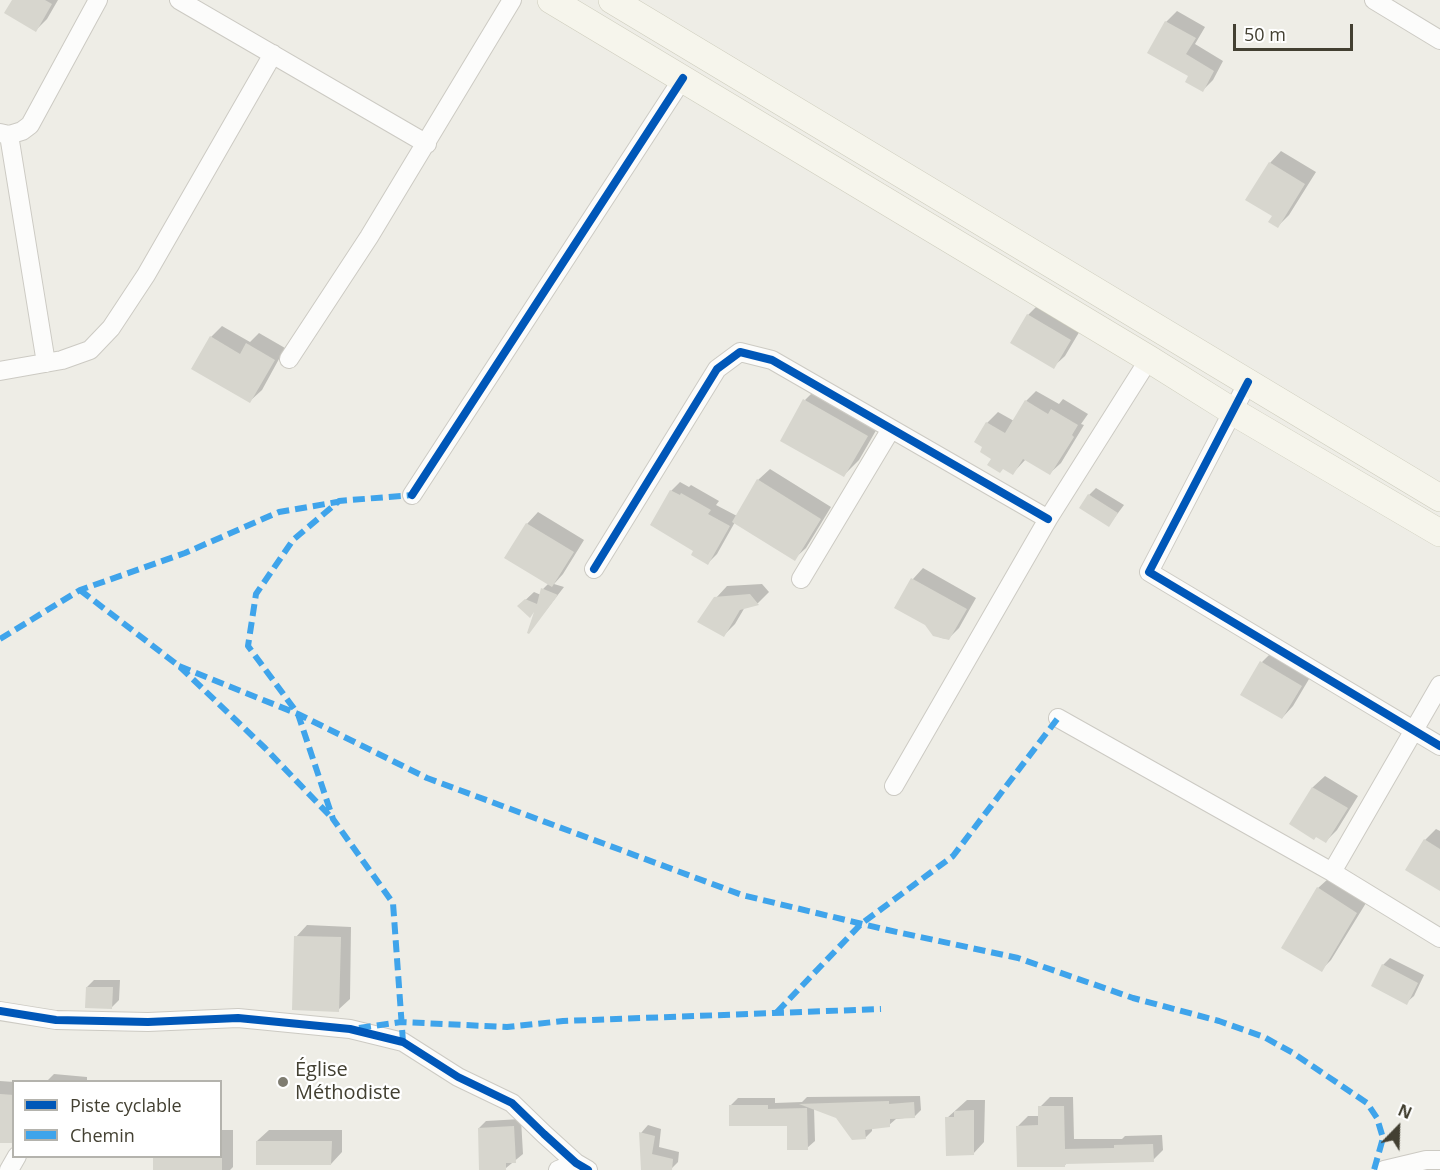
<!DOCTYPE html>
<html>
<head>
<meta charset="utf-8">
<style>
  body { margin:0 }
  #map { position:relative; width:1440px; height:1170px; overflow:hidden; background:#eeede6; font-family:"Open Sans",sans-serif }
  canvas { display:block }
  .legend { position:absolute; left:12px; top:1080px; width:210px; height:78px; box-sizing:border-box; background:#fff; border:2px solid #b4b3ad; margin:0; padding:8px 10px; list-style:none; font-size:18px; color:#434032 }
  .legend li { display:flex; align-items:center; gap:12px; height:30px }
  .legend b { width:30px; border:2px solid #b4b3ad }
  .north { position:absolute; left:1368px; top:1098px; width:60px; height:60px; -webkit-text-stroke:4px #fff; paint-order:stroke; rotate:23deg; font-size:16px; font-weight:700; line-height:24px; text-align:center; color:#434032 }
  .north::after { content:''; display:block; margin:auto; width:21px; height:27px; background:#434032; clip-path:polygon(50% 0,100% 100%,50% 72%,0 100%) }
  .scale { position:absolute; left:1233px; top:24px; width:120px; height:27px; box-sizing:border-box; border:3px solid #434032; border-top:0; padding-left:8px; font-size:18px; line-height:21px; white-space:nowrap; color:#434032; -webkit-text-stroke:4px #fff; paint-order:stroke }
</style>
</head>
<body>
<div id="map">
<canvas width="1440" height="1170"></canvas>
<ul class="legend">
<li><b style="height:8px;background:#0057b8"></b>Piste cyclable</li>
<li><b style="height:8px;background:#3fa4eb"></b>Chemin</li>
</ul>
<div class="north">N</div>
<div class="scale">50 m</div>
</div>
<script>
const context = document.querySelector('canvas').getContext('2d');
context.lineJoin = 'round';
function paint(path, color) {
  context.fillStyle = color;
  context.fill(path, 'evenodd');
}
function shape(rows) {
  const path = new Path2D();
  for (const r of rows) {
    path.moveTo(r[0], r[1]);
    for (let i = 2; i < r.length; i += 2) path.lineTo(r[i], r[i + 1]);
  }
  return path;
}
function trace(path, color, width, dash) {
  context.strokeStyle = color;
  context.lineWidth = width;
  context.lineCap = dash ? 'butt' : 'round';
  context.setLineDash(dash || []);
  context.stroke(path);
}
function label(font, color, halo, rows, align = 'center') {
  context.font = font + ' "Open Sans",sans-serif';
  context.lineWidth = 4.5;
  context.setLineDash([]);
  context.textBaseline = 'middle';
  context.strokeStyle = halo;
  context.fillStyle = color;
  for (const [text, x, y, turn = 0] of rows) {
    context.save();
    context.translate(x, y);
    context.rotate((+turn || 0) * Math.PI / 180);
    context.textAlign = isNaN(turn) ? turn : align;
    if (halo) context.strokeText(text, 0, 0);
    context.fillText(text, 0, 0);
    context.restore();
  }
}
paint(shape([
  [13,0,58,0,47,19,36,30],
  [1177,11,1205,27,1195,44,1223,61,1213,80,1203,90,1190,75,1149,53,1166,22],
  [1281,151,1316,172,1289,215,1278,226,1274,216,1270,163],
  [1039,304,1081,329,1065,356,1053,367,1028,315],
  [222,326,250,342,259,333,285,348,262,390,250,401,211,337],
  [820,385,882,420,859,460,844,475,805,400],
  [1036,391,1059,404,1063,399,1088,414,1081,424,1084,425,1061,463,1050,473,1026,459,1013,473,993,458,987,423,998,412,1014,421,1026,401],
  [770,469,831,507,806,548,794,559,735,522,717,554,708,563,695,550,652,524,671,491,680,482,689,487,691,485,719,501,716,505,737,516,758,480],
  [1096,488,1124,505,1109,525,1089,495],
  [538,512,584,540,563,574,554,584,564,587,530,631,536,609,519,606,534,592,541,595,543,589,549,583,506,558,527,524],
  [923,568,976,598,959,628,948,639,941,638,932,633,926,624,896,607,913,579],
  [762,584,769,592,758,603,745,607,735,624,724,635,716,598,727,586],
  [1273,651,1312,674,1293,706,1282,718,1262,662],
  [1325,776,1358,796,1337,830,1326,841,1291,824,1313,787],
  [1436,829,1440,831,1440,890,1425,840],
  [1328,879,1366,903,1331,960,1321,970,1318,888],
  [307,925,351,927,350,999,338,1010,296,937],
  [1390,958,1424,975,1414,996,1406,1003,1383,965],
  [94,980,120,980,119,1000,112,1007,87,987],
  [54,1074,87,1077,87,1081,103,1082,46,1082],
  [0,1081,14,1082,14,1142,0,1142],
  [920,1096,921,1110,914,1117,896,1119,889,1125,872,1128,872,1131,865,1138,836,1117,814,1108,815,1141,807,1148,788,1124,731,1105,738,1098,775,1098,775,1103,802,1102,807,1097],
  [1050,1097,1073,1097,1074,1139,1122,1139,1125,1136,1162,1135,1163,1150,1153,1160,1068,1162,1064,1166,1018,1126,1028,1116,1039,1116,1040,1107],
  [967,1100,985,1100,984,1142,973,1154,947,1118],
  [521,1119,523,1154,506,1168,479,1128,486,1121],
  [648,1125,661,1129,659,1147,679,1152,678,1162,671,1169,643,1170,641,1133],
  [220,1130,233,1130,233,1167,230,1170,154,1170,220,1156],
  [269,1130,342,1130,342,1152,331,1164,257,1141]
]), '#0003');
paint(shape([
  [12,0,45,0,52,4,36,32,4,13],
  [1165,21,1196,38,1186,54,1214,71,1203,92,1185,82,1188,76,1147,53],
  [1269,162,1305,184,1278,228,1268,222,1272,216,1245,200],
  [1027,314,1071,340,1054,369,1010,343],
  [210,336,240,354,246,343,275,360,250,403,191,369],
  [803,399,868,436,844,477,780,441],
  [1025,400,1048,414,1051,409,1078,425,1072,435,1074,437,1050,475,1023,459,1013,475,1003,469,1000,473,987,465,991,459,980,452,982,447,974,442,986,422,1005,433],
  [757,479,821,519,795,561,732,522],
  [670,490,680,495,681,493,711,510,708,514,730,526,708,565,691,555,693,551,650,525],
  [1088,494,1118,513,1109,527,1079,508],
  [526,523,574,552,552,587,504,558],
  [911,578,967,609,949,640,933,636,925,625,894,608],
  [541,588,558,595,529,634,527,633,534,612,530,618,517,606,525,599,537,604],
  [750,594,759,605,740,610,724,637,697,622,714,597],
  [1260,661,1302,686,1282,719,1240,695],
  [1312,787,1348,808,1326,843,1316,837,1314,840,1289,824],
  [1424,839,1440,849,1440,891,1405,870],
  [1317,887,1357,913,1322,972,1281,948],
  [294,936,341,937,339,1012,292,1010],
  [1382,964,1418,983,1407,1005,1371,986],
  [86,987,113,987,112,1009,85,1008],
  [0,1094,14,1095,14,1143,0,1143],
  [889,1101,889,1104,914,1102,915,1118,890,1119,890,1127,865,1130,866,1139,852,1140,836,1118,799,1104],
  [729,1105,768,1105,768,1109,807,1108,808,1150,787,1150,787,1126,729,1126],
  [1038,1106,1064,1106,1065,1149,1114,1148,1114,1145,1153,1144,1154,1162,1065,1164,1065,1167,1017,1167,1016,1126,1038,1125],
  [974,1110,974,1155,946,1156,945,1117,954,1117,954,1111],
  [514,1126,516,1163,506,1163,506,1170,479,1170,478,1128],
  [639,1132,655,1136,652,1154,673,1159,672,1170,641,1170],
  [256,1141,332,1141,331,1165,256,1165],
  [153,1156,222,1156,222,1170,153,1170]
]), '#d7d6ce');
const street = shape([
  [179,0,427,144],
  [1374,0,1440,40],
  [0,133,9,135,22,131,30,125,98,0],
  [9,135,46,363],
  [289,359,369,237,512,0],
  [0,371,62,360,90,350,111,328,146,275,273,54],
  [1248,382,1149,572,1440,746],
  [412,495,683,78],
  [594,569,717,369,740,352,772,360,1048,519],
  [801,579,891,429],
  [1058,718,1332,872,1440,938],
  [894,786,1048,519,1149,359],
  [1332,872,1440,685],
  [0,1011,56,1020,148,1022,238,1018,350,1029,403,1042,458,1077,512,1103,544,1134,576,1163,588,1170],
  [9,1170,17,1156],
  [558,1170,576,1163],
  [1384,1170,1426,1160,1440,1160]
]);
const secondary = shape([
  [551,0,1149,359,1232,411,1440,533],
  [612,0,1440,498]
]);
trace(street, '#cccac3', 20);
trace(secondary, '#cdccbc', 28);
trace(street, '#fcfcfb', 18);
trace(secondary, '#f6f5ec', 27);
trace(shape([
  [80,590,179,666,265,748,331,817],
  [0,639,80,590,185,553,279,512,337,502],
  [179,666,298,714,427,778,742,895,883,929,1018,958,1133,998,1219,1021,1264,1037,1293,1053,1367,1103,1377,1118,1383,1138,1374,1170],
  [777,1012,861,924,953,856,1058,718],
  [359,1028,401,1022,507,1027,563,1021,881,1009],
  [403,1042,393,903,333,819,298,714,248,646,256,594,293,540,339,501,412,495]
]), '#3fa4eb', 6, [12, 6]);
trace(shape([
  [1248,382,1149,572,1440,746],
  [412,495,683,78],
  [594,569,717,369,740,352,772,360,1048,519],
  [0,1011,56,1020,148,1022,238,1018,350,1029,403,1042,458,1077,512,1103,544,1134,576,1163,588,1170]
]), '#0057b8', 8);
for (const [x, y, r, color] of [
  [283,1082,6,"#7f7d71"]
]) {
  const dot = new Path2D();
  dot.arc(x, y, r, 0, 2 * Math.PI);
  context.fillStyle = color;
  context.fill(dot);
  trace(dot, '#fff', 2);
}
label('20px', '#434032', '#fff', [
  ["Église",295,1070],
  ["Méthodiste",295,1093]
], 'left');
</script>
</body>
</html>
